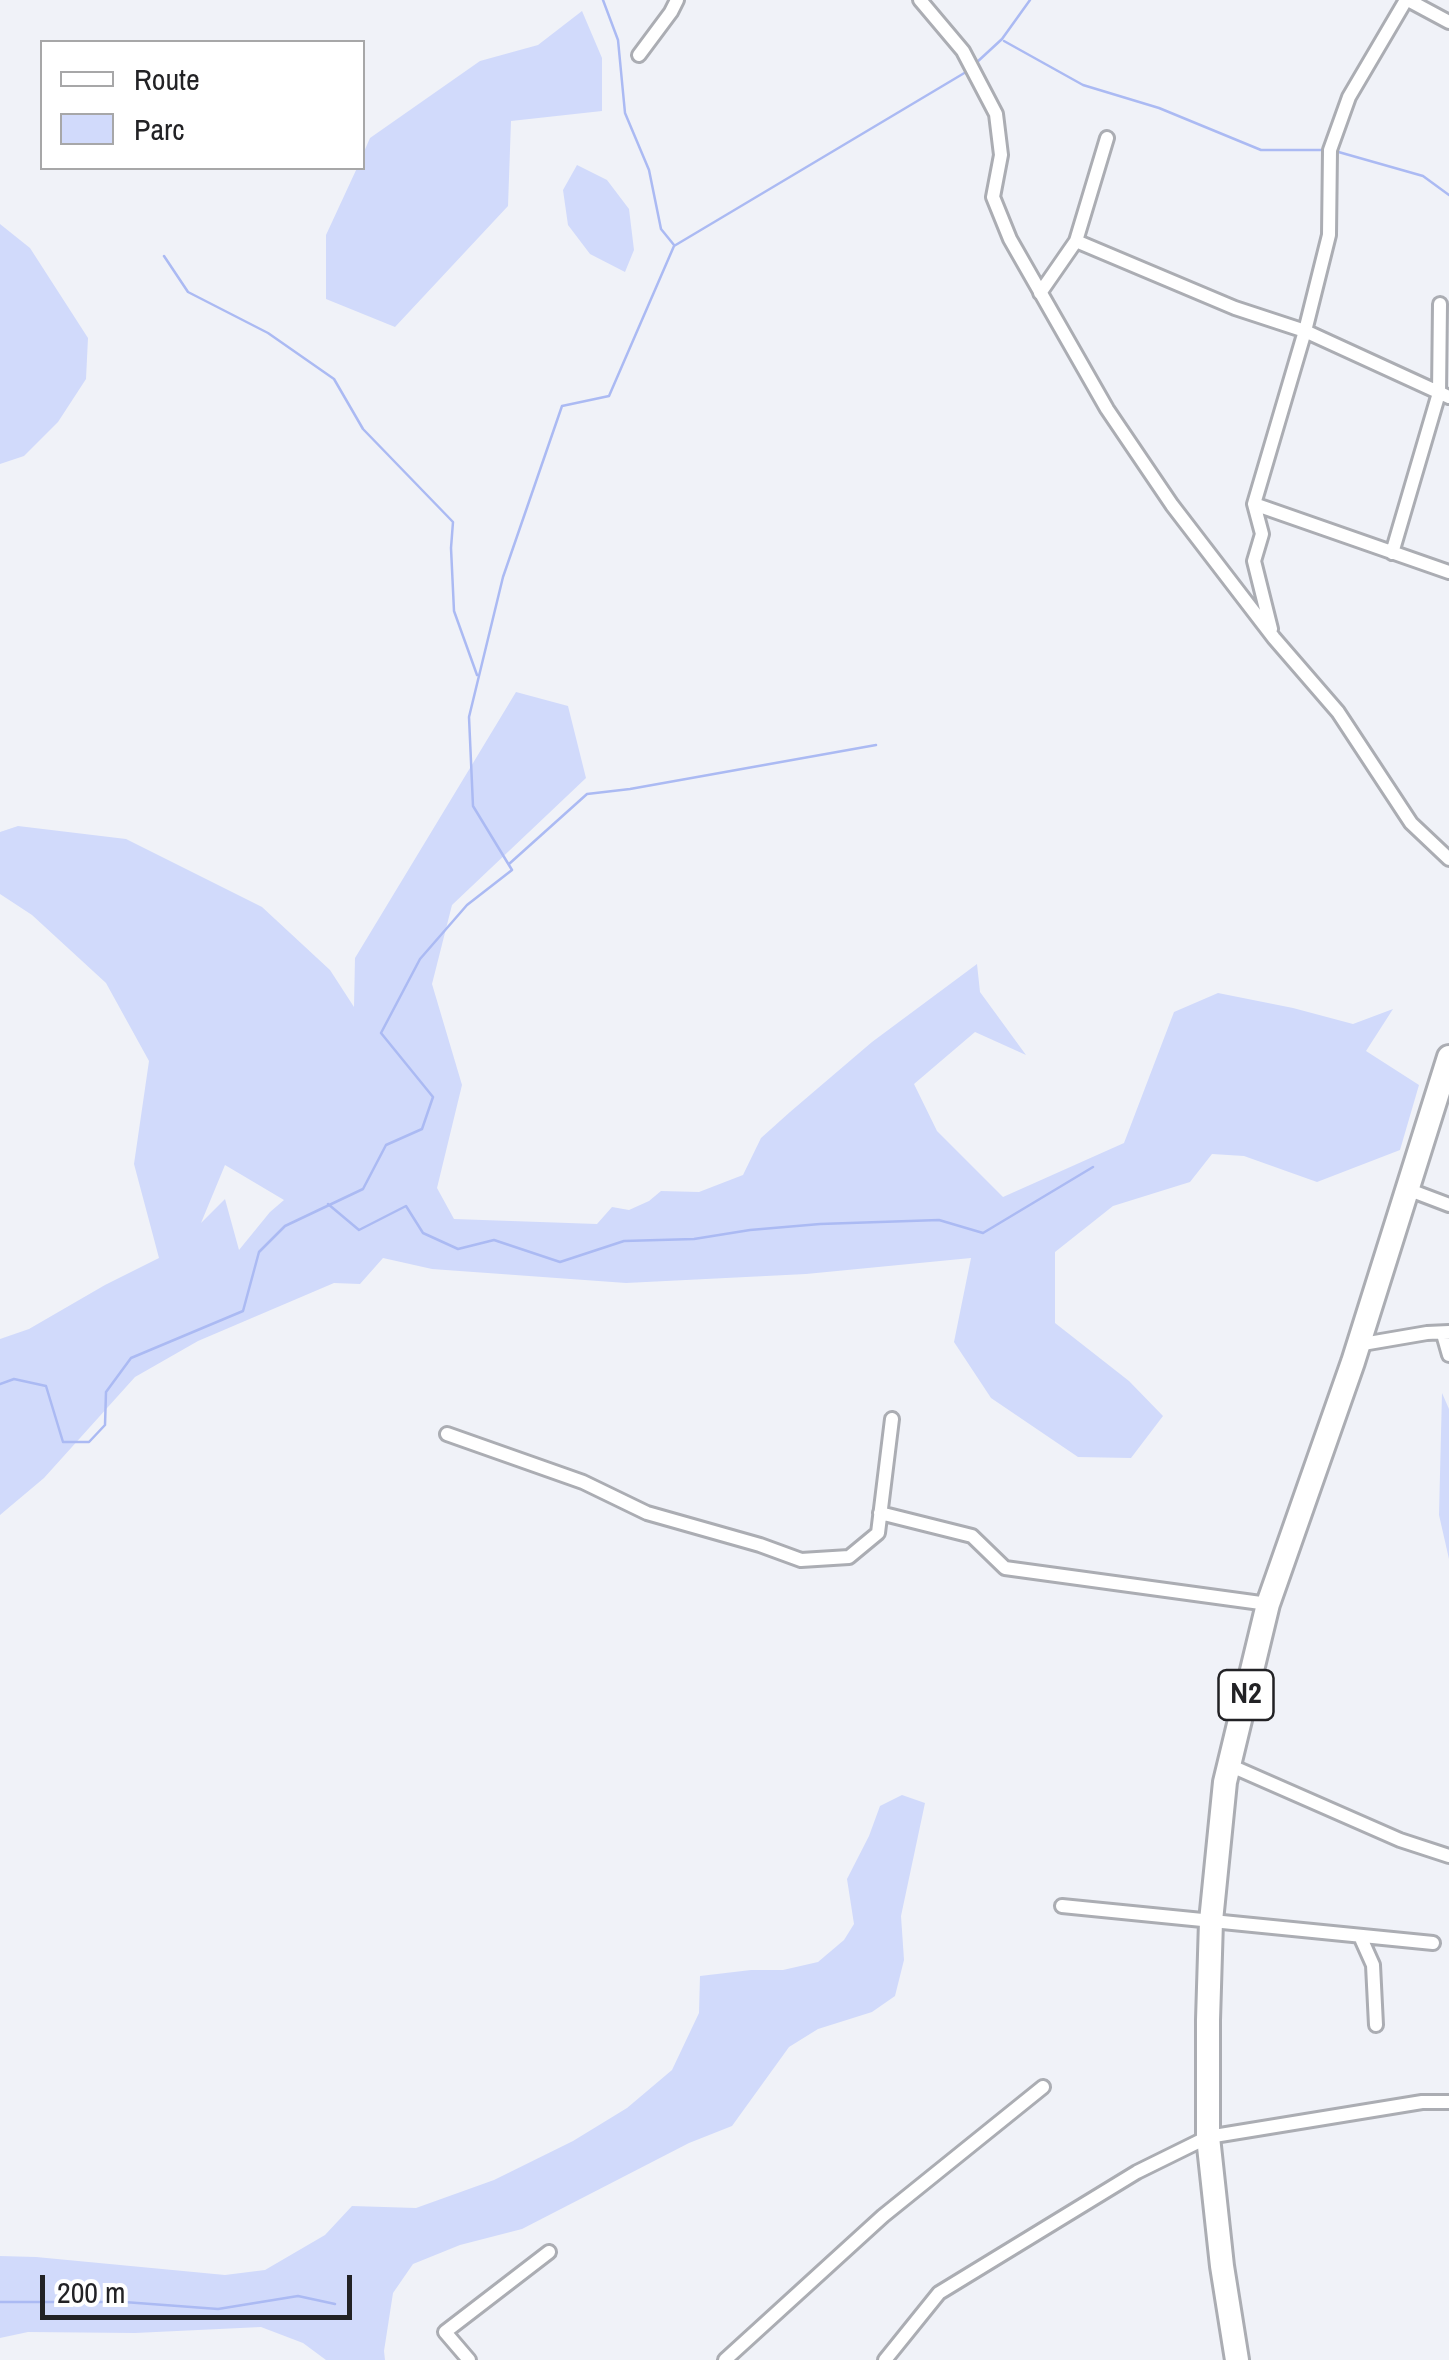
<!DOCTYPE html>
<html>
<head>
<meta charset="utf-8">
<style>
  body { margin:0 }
  #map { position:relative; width:1449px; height:2360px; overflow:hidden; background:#f0f2f8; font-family:"Archivo Narrow",sans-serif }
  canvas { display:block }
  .legend { position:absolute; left:40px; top:40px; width:325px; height:130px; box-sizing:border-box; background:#fff; border:2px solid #a7a7a8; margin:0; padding:12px 18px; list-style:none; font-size:30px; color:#222225 }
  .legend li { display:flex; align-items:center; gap:20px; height:50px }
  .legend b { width:50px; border:2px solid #a7a7a8 }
  .scale { position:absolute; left:40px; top:2275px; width:312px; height:45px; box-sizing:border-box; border:5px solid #222225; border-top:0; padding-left:12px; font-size:30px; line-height:35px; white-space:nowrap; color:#222225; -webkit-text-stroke:8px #fff; paint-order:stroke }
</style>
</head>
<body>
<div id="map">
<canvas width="1449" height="2360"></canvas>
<ul class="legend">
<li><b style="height:12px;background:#fff"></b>Route</li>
<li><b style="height:28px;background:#d1dafb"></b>Parc</li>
</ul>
<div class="scale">200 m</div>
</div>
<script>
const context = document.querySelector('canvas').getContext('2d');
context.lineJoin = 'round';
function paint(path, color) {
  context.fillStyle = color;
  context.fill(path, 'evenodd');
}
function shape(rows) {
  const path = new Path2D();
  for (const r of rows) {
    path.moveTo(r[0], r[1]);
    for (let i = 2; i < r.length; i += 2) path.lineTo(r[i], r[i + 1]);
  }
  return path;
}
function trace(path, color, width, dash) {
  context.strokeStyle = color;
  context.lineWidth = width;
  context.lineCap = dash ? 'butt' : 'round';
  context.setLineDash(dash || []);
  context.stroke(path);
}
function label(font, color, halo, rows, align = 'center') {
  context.font = font + ' "Archivo Narrow",sans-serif';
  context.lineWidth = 8;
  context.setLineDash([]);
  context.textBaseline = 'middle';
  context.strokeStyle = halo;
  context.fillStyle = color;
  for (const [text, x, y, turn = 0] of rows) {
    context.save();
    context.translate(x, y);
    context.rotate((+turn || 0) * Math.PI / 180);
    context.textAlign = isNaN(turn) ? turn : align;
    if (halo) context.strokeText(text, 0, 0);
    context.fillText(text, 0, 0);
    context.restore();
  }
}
paint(shape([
  [582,11,602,58,602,111,511,121,508,206,395,327,326,299,326,235,357,168,362,168,363,154,370,138,480,61,538,45],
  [577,165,607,180,629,209,634,250,625,272,590,254,568,225,563,190],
  [0,224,30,248,88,338,86,379,58,422,24,456,0,464],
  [516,692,568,706,586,778,452,905,432,984,462,1085,437,1188,454,1219,597,1224,612,1207,629,1210,649,1201,661,1191,699,1192,743,1175,761,1138,790,1112,872,1042,977,964,980,992,1026,1055,975,1032,914,1084,937,1131,1003,1197,1124,1143,1174,1012,1218,993,1293,1008,1353,1024,1393,1009,1366,1051,1419,1085,1400,1150,1317,1182,1244,1156,1212,1154,1190,1182,1113,1206,1055,1252,1055,1323,1129,1381,1163,1416,1131,1458,1078,1457,991,1398,954,1342,971,1258,806,1274,626,1283,432,1269,383,1258,360,1284,334,1283,198,1341,135,1377,44,1478,0,1515,0,1339,29,1329,105,1285,159,1258,134,1164,149,1061,106,983,32,915,0,894,0,832,18,826,126,839,262,907,330,970,354,1007,355,958],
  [225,1165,284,1200,270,1212,239,1250,225,1199,201,1223],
  [1442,1393,1449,1409,1449,1559,1439,1515],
  [902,1795,925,1803,901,1916,904,1960,895,1996,872,2012,818,2029,789,2047,732,2126,689,2143,522,2229,460,2245,413,2264,393,2293,384,2351,385,2360,326,2360,303,2343,261,2327,135,2333,28,2332,0,2338,0,2256,36,2257,225,2275,265,2270,325,2235,352,2206,416,2208,494,2180,573,2141,627,2108,672,2070,699,2013,700,1976,751,1970,783,1970,818,1962,844,1940,854,1924,847,1879,869,1836,880,1806]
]), '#d1dafb');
trace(shape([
  [603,0,618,40,625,113,649,170,661,229,674,245],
  [1004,41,1083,85,1159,108,1261,150,1322,150],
  [976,63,1002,39,1030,0],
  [1335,151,1423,176,1449,195],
  [164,256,188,292,268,333,334,379,363,429,453,522,451,548,454,611,477,675],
  [509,864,587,794,630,789,876,745],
  [328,1204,359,1230,406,1206,423,1233,458,1249,494,1240,560,1262,624,1241,694,1239,750,1230,820,1224,939,1220,983,1233,1093,1167],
  [0,1384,14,1379,46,1386,63,1442,89,1442,105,1425,106,1392,131,1358,243,1311,259,1252,285,1226,363,1189,386,1145,422,1129,433,1097,381,1033,420,959,467,905,512,870,473,806,469,717,503,577,562,406,609,396,674,246,966,72],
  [0,2302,124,2302,218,2309,298,2296,335,2304]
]), '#abbaf3', 2.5);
const street = shape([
  [920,0,963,51,996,114,1001,155,993,197,1010,239,1107,409,1172,505,1274,638,1338,712,1411,823,1449,859],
  [1408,0,1449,22],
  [639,55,671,12,677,0],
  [1076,241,1235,308,1305,331,1449,397],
  [1040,293,1076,241,1107,138],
  [1254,504,1449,572],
  [1392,553,1439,393,1440,304],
  [1271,629,1254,561,1262,534,1254,504,1305,331,1329,235,1330,150,1349,97,1406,0],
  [1407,1189,1449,1205],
  [1443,1334,1449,1355],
  [1357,1345,1427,1333,1449,1332],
  [447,1434,583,1482,647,1513,760,1545,801,1560,849,1557,878,1533,892,1419],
  [880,1513,972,1536,1005,1568,1268,1604],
  [1229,1765,1400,1840,1449,1856],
  [1062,1906,1433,1943],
  [1360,1936,1373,1965,1376,2025],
  [469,2360,445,2332,549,2252],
  [725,2360,883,2216,1043,2087],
  [885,2360,939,2293,1137,2172,1208,2137,1422,2102,1449,2102]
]);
const highway = shape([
  [1237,2360,1222,2266,1208,2137,1208,2020,1211,1921,1225,1782,1268,1604,1353,1362,1449,1057]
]);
trace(street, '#abadb3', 18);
trace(highway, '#abadb3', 28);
trace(street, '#fff', 12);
trace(highway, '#fff', 22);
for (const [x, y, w] of [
  [1246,1695,55]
]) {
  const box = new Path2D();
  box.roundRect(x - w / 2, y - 25, w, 50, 8);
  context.fillStyle = '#fff';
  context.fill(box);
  trace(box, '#222225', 2.5);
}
label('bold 30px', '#222225', null, [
  ["N2",1246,1695]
]);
</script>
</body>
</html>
